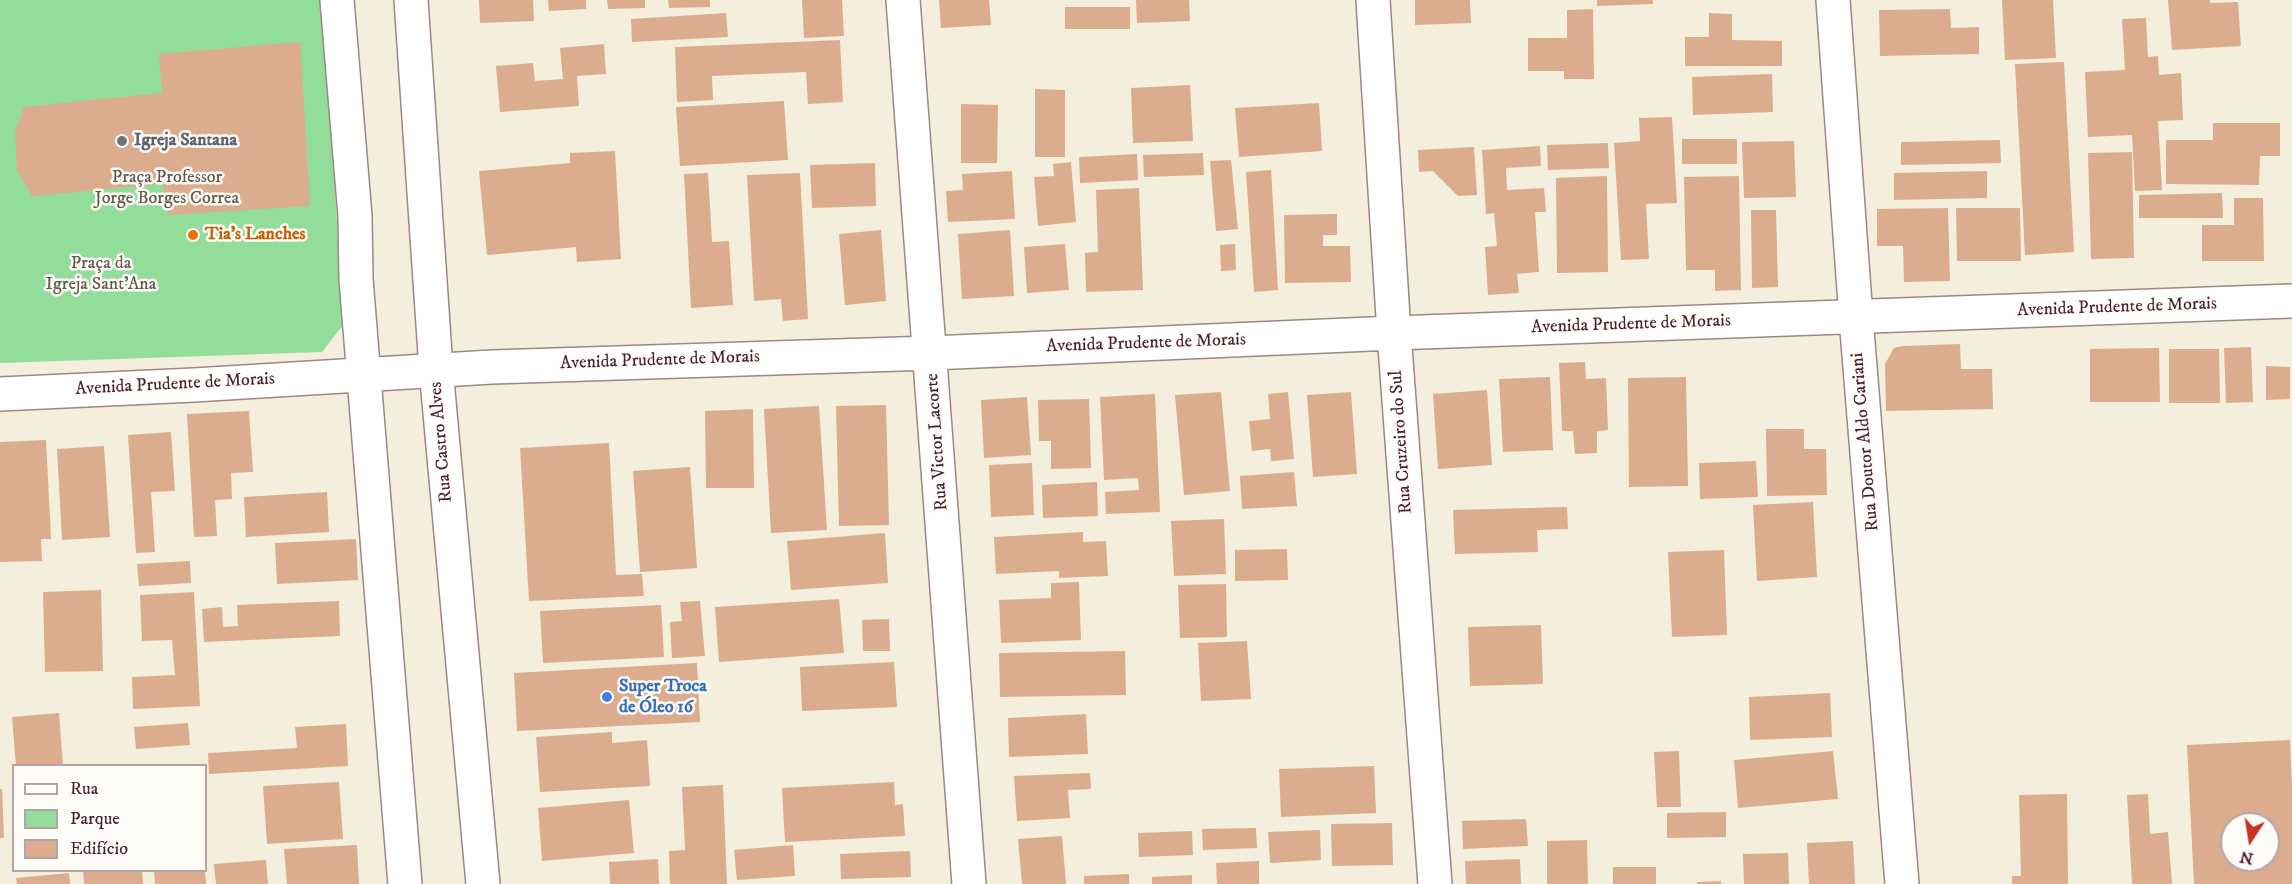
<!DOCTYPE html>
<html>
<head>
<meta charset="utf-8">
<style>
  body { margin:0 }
  #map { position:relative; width:2292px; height:884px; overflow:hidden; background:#f3efdc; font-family:"IM FELL DW Pica",serif }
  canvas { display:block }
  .legend { position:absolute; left:12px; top:764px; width:195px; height:108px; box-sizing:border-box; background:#fdfcf7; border:2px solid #b5a4a5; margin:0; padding:8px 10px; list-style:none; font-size:18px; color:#4a1f2b }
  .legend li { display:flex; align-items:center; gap:12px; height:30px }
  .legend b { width:30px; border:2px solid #b5a4a5 }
  .north { position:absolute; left:2220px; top:812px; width:60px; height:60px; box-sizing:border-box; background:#fdfcf7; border:2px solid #b5a4a5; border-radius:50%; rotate:192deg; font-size:16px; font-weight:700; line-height:24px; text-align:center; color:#4a1f2b }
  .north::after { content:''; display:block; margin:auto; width:21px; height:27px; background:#c8321e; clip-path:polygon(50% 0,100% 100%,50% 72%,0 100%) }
</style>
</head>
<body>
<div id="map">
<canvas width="2292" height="884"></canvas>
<ul class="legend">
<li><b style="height:8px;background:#fff"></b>Rua</li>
<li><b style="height:16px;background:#92dd99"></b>Parque</li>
<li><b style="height:16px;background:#dcac8e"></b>Edifício</li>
</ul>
<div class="north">N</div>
</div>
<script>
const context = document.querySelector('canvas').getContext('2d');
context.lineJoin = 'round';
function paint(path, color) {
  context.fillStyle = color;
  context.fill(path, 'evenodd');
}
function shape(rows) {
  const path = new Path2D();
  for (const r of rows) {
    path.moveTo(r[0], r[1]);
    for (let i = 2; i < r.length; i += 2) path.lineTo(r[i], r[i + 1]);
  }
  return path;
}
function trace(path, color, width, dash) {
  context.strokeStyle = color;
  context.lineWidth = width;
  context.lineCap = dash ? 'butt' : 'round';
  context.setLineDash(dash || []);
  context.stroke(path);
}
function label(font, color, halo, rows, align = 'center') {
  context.font = font + ' "IM FELL DW Pica",serif';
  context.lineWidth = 5;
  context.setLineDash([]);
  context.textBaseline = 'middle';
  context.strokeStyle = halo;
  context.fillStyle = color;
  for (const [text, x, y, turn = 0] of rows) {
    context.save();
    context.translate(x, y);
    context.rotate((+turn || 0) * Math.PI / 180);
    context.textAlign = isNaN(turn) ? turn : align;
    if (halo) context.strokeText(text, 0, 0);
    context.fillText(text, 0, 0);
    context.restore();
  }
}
paint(shape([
  [0,0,324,0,343,325,322,352,0,363]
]), '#92dd99');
paint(shape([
  [479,0,533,0,534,21,480,23],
  [548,0,586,0,586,9,549,11],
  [607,0,645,0,645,8,608,9],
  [668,0,710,0,710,7,669,8],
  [802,0,842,0,844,36,804,38],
  [939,0,989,0,991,25,941,28],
  [1136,0,1189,0,1190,21,1137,23],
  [1415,0,1470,0,1471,23,1415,25],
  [1597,0,1653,0,1653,4,1597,6],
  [2002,0,2053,0,2056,58,2005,60],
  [2168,0,2210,0,2210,3,2238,2,2241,46,2172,50],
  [1065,7,1130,7,1130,29,1065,29],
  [1593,9,1594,79,1564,79,1564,71,1528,71,1528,38,1567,38,1567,10],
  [1950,9,1951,28,1979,27,1979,54,1880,56,1879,10],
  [726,13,728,37,632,42,631,19],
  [1709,13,1732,14,1732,40,1782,41,1782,66,1685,66,1685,37,1709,37],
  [2146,18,2148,57,2158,56,2159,75,2181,73,2183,120,2158,121,2162,190,2135,191,2132,135,2088,137,2085,72,2125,70,2122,19],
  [840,40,843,102,808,104,806,72,712,76,713,100,677,102,675,47],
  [300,42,310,206,168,215,163,184,32,196,17,170,15,132,24,107,162,93,159,54],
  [604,44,606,74,577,76,579,106,500,112,496,66,533,63,535,81,563,79,560,48],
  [2064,62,2074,252,2025,255,2015,64],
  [1772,74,1773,112,1693,115,1692,77],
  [1190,85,1193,141,1133,143,1131,88],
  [1035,89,1065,90,1065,157,1035,157],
  [784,101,788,160,680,166,676,107],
  [1319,103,1322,151,1239,157,1235,108],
  [961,104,998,105,997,163,961,163],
  [1672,117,1677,203,1646,204,1649,259,1621,260,1614,143,1640,141,1639,118],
  [2213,123,2280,123,2280,156,2260,156,2259,185,2166,184,2166,140,2213,140],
  [1682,139,1737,139,1737,164,1682,164],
  [2000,140,2001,163,1901,165,1901,142],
  [1794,141,1796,197,1744,198,1742,142],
  [1608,143,1609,168,1548,170,1547,145],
  [1540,146,1541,166,1506,168,1507,190,1544,188,1546,212,1535,212,1539,272,1517,274,1519,293,1488,295,1485,247,1497,246,1494,213,1486,214,1482,150],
  [1474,147,1477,195,1458,196,1433,171,1419,172,1418,150],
  [615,151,621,259,577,262,576,247,487,255,479,171,570,163,570,153],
  [2132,152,2134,258,2091,259,2088,153],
  [1203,153,1204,175,1144,177,1143,155],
  [1137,154,1138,180,1080,183,1079,157],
  [1231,160,1238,229,1216,231,1210,161],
  [1071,162,1076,222,1038,226,1034,177,1054,176,1053,164],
  [875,163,876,206,812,208,810,165],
  [1271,170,1278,290,1254,292,1246,172],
  [1012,171,1015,219,948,222,946,191,963,190,962,174],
  [1987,171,1987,198,1894,200,1894,173],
  [708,173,712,242,729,241,733,305,691,308,684,174],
  [800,173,808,319,783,321,781,299,754,301,747,175],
  [1607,176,1608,272,1557,273,1556,178],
  [1739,176,1741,290,1715,291,1715,270,1686,270,1684,177],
  [1139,188,1143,290,1086,292,1085,253,1098,252,1096,190],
  [2222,193,2223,218,2139,218,2139,195],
  [2234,198,2263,198,2264,261,2202,261,2202,225,2234,225],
  [1948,208,1950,281,1904,282,1903,246,1877,246,1877,209],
  [1956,208,2020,208,2021,261,1957,261],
  [1751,210,1776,210,1778,287,1752,288],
  [1337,214,1337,235,1323,235,1323,246,1350,246,1351,282,1285,283,1284,215],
  [881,230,886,301,845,305,839,234],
  [1010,230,1014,296,962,299,958,234],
  [1065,244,1069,290,1027,293,1024,247],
  [1235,244,1236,270,1221,271,1220,245],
  [1960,344,1961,369,1992,369,1993,409,1886,411,1885,364,1894,348,1903,346],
  [2251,347,2253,402,2226,403,2224,348],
  [2159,348,2160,402,2090,402,2090,349],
  [2169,349,2219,349,2220,403,2169,403],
  [1585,362,1586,379,1606,378,1608,430,1597,431,1597,453,1575,454,1573,431,1562,431,1559,363],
  [2266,366,2290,367,2290,399,2266,400],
  [1550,377,1553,450,1503,452,1499,379],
  [1686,377,1688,486,1629,487,1628,378],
  [1487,390,1492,465,1438,469,1433,394],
  [1221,392,1230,491,1184,495,1175,395],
  [1288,392,1294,459,1271,461,1270,449,1252,451,1249,421,1270,419,1268,394],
  [1351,392,1357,474,1313,477,1307,395],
  [1155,394,1160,512,1106,514,1105,492,1139,490,1138,478,1104,480,1100,397],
  [1027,397,1031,455,984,458,981,400],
  [1089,399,1091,468,1051,469,1051,441,1039,441,1038,400],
  [886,405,889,525,839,526,836,406],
  [819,406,827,530,771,533,764,409],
  [753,409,754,488,706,488,705,411],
  [249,411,253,472,231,473,232,499,215,500,217,536,194,537,187,414],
  [1766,429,1804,429,1804,449,1826,449,1827,495,1767,496],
  [171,432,175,491,151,492,155,552,136,553,128,435],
  [46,440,51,539,41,539,42,561,0,562,0,442],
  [609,443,616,575,642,574,644,596,529,601,520,448],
  [104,446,110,537,62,540,57,449],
  [1756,461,1758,497,1700,499,1699,463],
  [1032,463,1034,515,991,517,989,465],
  [690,467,697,568,640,572,633,471],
  [1294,472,1297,506,1242,509,1240,476],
  [1097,482,1098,516,1043,518,1042,485],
  [327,492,329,532,246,537,244,497],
  [1813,502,1817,577,1757,581,1753,505],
  [1567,507,1568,529,1537,530,1538,552,1455,554,1453,510],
  [1224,519,1226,574,1174,576,1171,521],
  [1083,532,1083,542,1106,541,1108,576,1059,578,1059,571,996,574,994,537],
  [885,533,888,583,791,590,787,541],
  [356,539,358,580,277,584,275,543],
  [1287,549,1288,580,1235,581,1235,550],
  [1724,550,1727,635,1672,637,1668,552],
  [190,561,191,583,139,586,137,564],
  [1079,582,1081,640,1001,643,999,600,1051,598,1051,583],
  [1226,584,1227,637,1180,638,1178,585],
  [101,590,103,671,45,672,43,592],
  [194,592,200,706,133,709,132,677,175,675,172,640,142,641,140,595],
  [839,599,844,653,719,662,715,607],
  [339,601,340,636,204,642,202,609,222,607,223,627,238,626,237,605],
  [700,601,705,656,672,658,670,622,682,621,680,602],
  [661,605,664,657,543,663,540,611],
  [889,619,890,651,863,651,862,620],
  [1541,625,1543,684,1470,686,1468,627],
  [1247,641,1251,699,1201,701,1198,643],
  [1125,651,1126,695,1000,697,999,653],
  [894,662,897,707,802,711,800,667],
  [697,663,700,722,517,731,514,673],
  [1830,693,1832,737,1750,740,1749,697],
  [59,713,63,766,16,766,12,717],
  [1086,714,1088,754,1009,757,1008,718],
  [188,723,190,745,136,749,134,727],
  [346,724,348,766,209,774,208,753,297,748,295,727],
  [612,732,612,743,647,740,650,786,540,792,536,737],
  [2290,740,2292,787,2292,884,2194,884,2187,745],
  [2232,824,2268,824,2268,860,2232,860],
  [1679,751,1681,807,1657,807,1654,752],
  [1833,751,1838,799,1738,808,1734,760],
  [1374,766,1376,813,1281,817,1279,769],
  [1090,773,1091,789,1068,790,1070,818,1017,821,1014,776],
  [339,782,343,839,267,844,263,786],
  [894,782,895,805,903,804,905,836,785,842,782,788],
  [723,785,727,884,670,884,669,851,685,850,682,787],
  [0,789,2,789,4,838,0,838],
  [2067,794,2068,884,2012,884,2012,876,2021,876,2019,795],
  [2148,794,2150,834,2168,832,2172,884,2132,884,2127,795],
  [629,800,634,853,542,861,538,808],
  [1726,812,1726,837,1667,838,1667,813],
  [1526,819,1528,846,1463,849,1462,821],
  [1392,823,1393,865,1332,866,1331,824],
  [1256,828,1257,848,1203,850,1202,829],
  [1320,830,1321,860,1270,863,1268,832],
  [1192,831,1193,855,1139,857,1138,833],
  [1062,836,1066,884,1022,884,1018,839],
  [1587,840,1588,884,1547,884,1547,841],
  [1853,841,1855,884,1809,884,1807,843],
  [357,845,359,884,287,884,284,849],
  [793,845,795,876,737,880,734,850],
  [910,851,911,877,841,879,840,854],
  [1788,853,1789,884,1744,884,1743,854],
  [658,859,659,884,610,884,609,862],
  [1520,859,1521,884,1466,884,1465,861],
  [266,860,268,884,216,884,214,864],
  [1259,861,1259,884,1217,884,1216,863],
  [1613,867,1656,867,1656,884,1613,884],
  [83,870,142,870,143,884,84,884],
  [154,870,205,870,206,884,155,884],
  [69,873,70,884,17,884,16,878],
  [1129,874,1129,884,1084,884,1084,876],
  [1192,875,1192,884,1152,884,1152,877],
  [1721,881,1721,884,1697,884,1697,882]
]), '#dcac8e');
const minor = shape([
  [903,0,969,884],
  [1373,0,1394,333,1435,884],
  [1833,0,1856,318,1902,884],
  [0,394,194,385,492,367,931,353,1394,333,2292,301]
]);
const major = shape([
  [337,0,355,216,356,279,405,884],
  [411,0,436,369,483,884]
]);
trace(minor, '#9e8784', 36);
trace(major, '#9e8784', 36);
trace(minor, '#fff', 33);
trace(major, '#fff', 33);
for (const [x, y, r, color] of [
  [122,141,6,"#6b7280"],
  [193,235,6,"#e8710a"],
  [607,697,6,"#3f7fe0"]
]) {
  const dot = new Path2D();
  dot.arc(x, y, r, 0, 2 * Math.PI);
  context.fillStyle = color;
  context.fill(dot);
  trace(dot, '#fdfcf7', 2);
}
label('bold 18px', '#5b616d', '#fdfcf7', [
  ["Igreja Santana",134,141]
], 'left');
label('18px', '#60584c', '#fdfcf7', [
  ["Praça Professor",167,178],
  ["Jorge Borges Correa",167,199],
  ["Praça da",101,264],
  ["Igreja Sant'Ana",101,285]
]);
label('bold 18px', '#c56008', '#fdfcf7', [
  ["Tia's Lanches",205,235]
], 'left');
label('18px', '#4a1f2b', '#fdfcf7', [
  ["Avenida Prudente de Morais",2117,308,-2],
  ["Avenida Prudente de Morais",1631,325,-2],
  ["Avenida Prudente de Morais",1146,344,-2],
  ["Avenida Prudente de Morais",660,361,-2],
  ["Avenida Prudente de Morais",175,385,-3],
  ["Rua Castro Alves",442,442,-95],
  ["Rua Victor Lacorte",938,442,-94],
  ["Rua Cruzeiro do Sul",1402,442,-94],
  ["Rua Doutor Aldo Cariani",1866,442,-95]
]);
label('bold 18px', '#366cbe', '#fdfcf7', [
  ["Super Troca",619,687],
  ["de Óleo 16",619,708]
], 'left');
</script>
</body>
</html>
